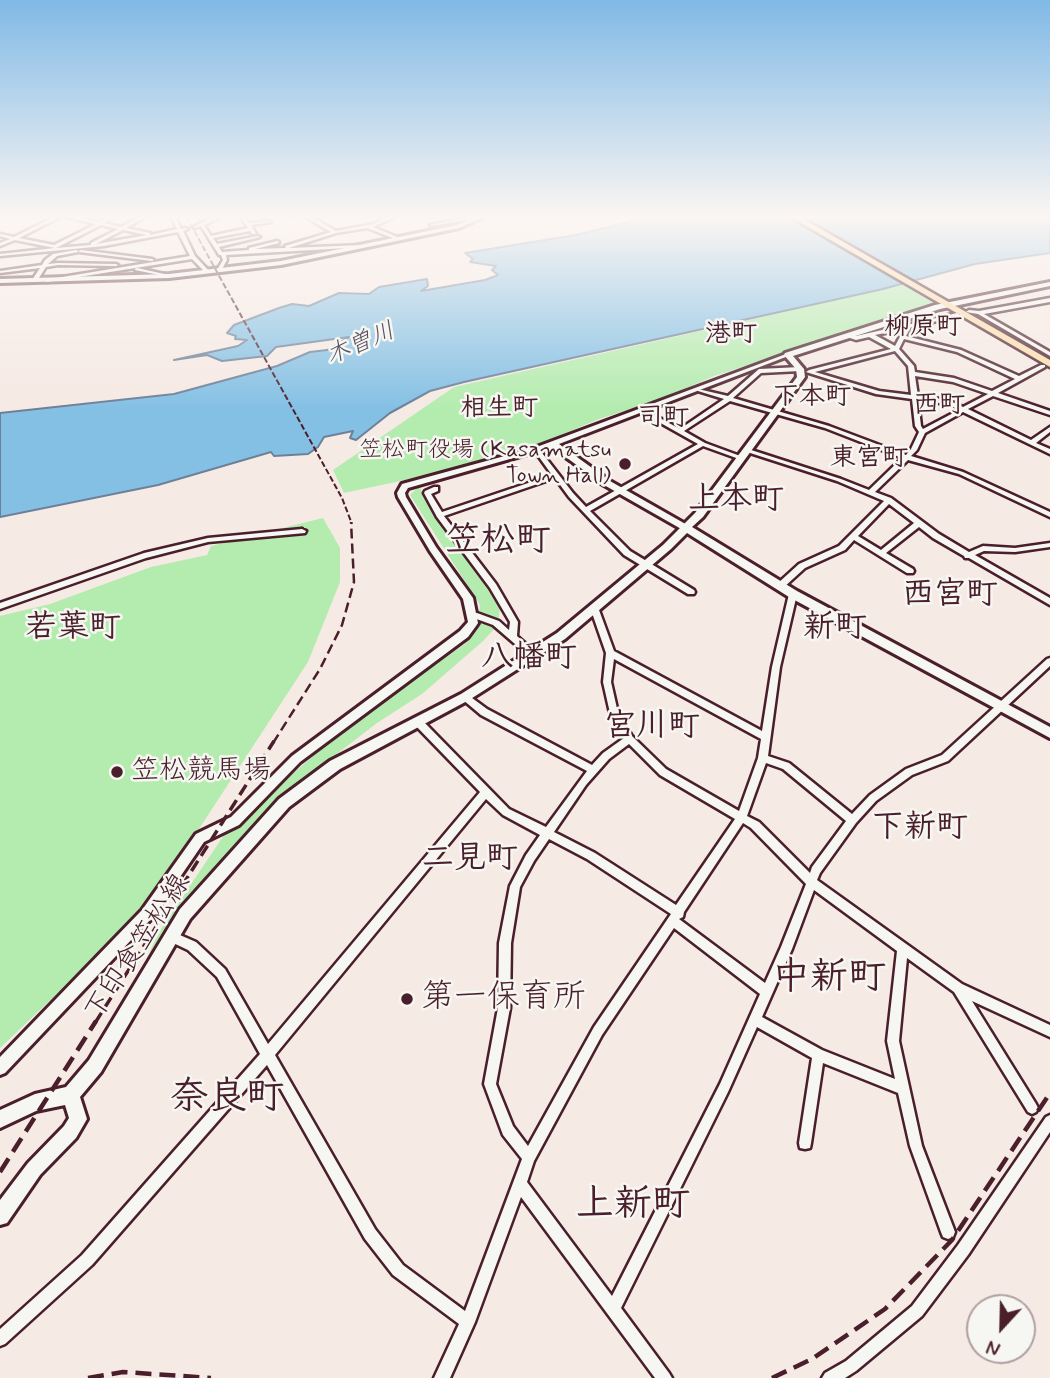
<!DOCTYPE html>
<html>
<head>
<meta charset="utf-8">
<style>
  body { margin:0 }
  #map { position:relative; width:1050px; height:1378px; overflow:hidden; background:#f6eae4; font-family:Mynerve,sans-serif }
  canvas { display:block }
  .north { position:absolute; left:966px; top:1294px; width:70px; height:70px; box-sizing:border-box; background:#f6f6f2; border:2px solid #b1a0a2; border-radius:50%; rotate:202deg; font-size:19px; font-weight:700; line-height:28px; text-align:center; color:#4a1f2b }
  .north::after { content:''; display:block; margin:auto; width:24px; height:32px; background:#4a1f2b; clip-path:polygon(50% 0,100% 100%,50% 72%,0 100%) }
</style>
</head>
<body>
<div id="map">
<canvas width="1050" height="1378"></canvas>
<div class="north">N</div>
</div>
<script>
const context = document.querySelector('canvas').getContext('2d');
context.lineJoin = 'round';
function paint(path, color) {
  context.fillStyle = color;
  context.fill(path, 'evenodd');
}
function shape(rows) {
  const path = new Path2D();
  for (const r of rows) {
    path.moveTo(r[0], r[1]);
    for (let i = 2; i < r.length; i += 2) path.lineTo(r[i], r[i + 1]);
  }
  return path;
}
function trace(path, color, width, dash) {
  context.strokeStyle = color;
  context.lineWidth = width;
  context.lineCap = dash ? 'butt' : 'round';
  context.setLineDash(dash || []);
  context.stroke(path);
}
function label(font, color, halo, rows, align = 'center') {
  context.font = font + ' Mynerve,"Klee One",sans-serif';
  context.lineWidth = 5;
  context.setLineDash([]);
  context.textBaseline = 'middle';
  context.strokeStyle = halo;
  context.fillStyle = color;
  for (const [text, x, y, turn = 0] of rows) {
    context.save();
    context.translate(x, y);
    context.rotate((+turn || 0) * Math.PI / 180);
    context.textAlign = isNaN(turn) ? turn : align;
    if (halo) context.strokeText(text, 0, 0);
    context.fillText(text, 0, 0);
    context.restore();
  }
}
paint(shape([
  [903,285,935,304,714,376,659,400,599,419,532,447,466,467,344,493,333,470,454,387],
  [419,486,439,521,500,606,498,625,482,642,422,694,377,723,281,797,182,911,137,983,157,935,226,832,243,823,266,797,344,729,465,644,477,630,480,605,410,495],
  [323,518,340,548,340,582,308,662,161,887,82,970,0,1048,0,616,50,604,151,567,207,555,211,546]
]), '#b4ecaf');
const water = shape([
  [654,216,1050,216,1050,253,975,264,883,289,464,382,430,391,390,413,356,440,350,438,353,431,324,437,318,447,308,454,274,456,271,452,158,485,0,517,0,413,174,394,277,366,310,352,327,350,349,337,276,347,267,356,222,361,207,355,174,360,238,346,247,340,235,339,236,336,227,333,234,325,279,308,292,304,309,306,339,293,369,294,379,287,427,279,428,286,421,291,485,280,498,275,492,270,496,266,470,262,473,259,465,253,576,235,654,216]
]);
paint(water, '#84c0e4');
trace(water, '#6d809a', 2);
trace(shape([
  [197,216,202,224],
  [181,228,187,227],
  [153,234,166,231]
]), '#6d809a', 2);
const minor = shape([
  [56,216,62,216,19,238,54,245,96,224,62,216,72,216,99,222,111,216,117,216,104,223,121,227,141,216,147,216,126,228,150,233,150,235,177,229,171,216,175,216,181,229,186,228,188,229,183,231,195,256,210,272,206,273,192,259,47,282,44,280,190,256,178,232,104,246,0,256,0,254,55,248,15,240,0,246,0,243,10,239,0,236,0,234,14,237,56,216],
  [101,225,118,229,91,243,91,245,56,248,101,225],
  [123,230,147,235,96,244,123,230],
  [216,216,223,216,204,225,211,236,248,228,240,216,244,216,249,223,269,221,271,222,251,225,256,234,252,234,250,231,213,238,217,244,258,236,260,237,219,247,222,252,249,250,249,248,277,241,279,242,279,243,255,249,286,248,285,246,331,232,304,216,310,216,336,231,373,224,390,216,397,216,373,227,402,239,398,240,367,228,336,233,289,248,362,245,364,245,364,247,226,255,227,260,221,271,219,271,217,270,223,260,221,255,219,255,201,226,195,228,193,227,216,216],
  [289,216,296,216,294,217,289,216],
  [474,216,486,216,432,226,430,225,474,216],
  [76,250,78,251,78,252,57,256,48,264,58,263,116,264,118,265,116,266,58,265,46,267,37,281,35,282,32,280,40,268,0,273,0,271,42,265,45,260,53,254,76,250],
  [81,250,152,259,154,260,152,261,79,252,79,251,81,250],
  [137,268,169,275,171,276,169,277,135,270,135,269,137,268],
  [1050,298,1050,302,984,314,1050,352,1050,356,978,314,966,312,969,310,979,311,1050,298],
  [957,313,960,315,959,316,911,327,906,336,961,350,1019,376,1041,365,1045,365,1045,367,998,393,1050,411,1050,415,993,396,968,409,1031,440,1050,427,1050,432,1036,443,1050,449,1050,454,963,412,925,433,917,450,911,456,963,472,1050,512,1050,517,959,474,908,460,875,492,891,498,939,534,969,552,983,546,1015,548,1050,543,1050,547,1015,552,984,551,975,555,1050,598,1050,605,969,558,965,558,964,556,933,538,919,527,886,553,913,569,914,571,913,573,907,573,854,540,845,550,805,568,783,588,777,588,776,586,777,584,799,564,839,546,884,501,837,481,744,451,744,449,748,449,841,479,869,490,902,458,825,428,730,401,684,431,705,443,743,457,743,459,739,459,703,446,590,511,630,551,694,590,695,592,694,594,688,594,624,555,569,497,555,478,444,516,496,584,518,622,517,636,535,652,536,654,535,656,529,656,493,625,471,617,470,615,471,613,477,613,499,621,509,630,510,622,490,588,437,517,424,493,425,491,434,487,438,487,438,491,431,494,442,512,552,475,534,450,537,448,539,449,573,493,586,507,698,444,641,412,641,410,645,410,680,429,724,399,698,391,698,389,728,396,759,369,800,367,803,369,800,371,761,373,733,398,829,426,906,455,911,449,919,432,915,426,912,399,876,394,806,372,809,370,891,349,869,337,856,340,847,337,847,335,856,336,895,327,905,328,907,325,957,313],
  [895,331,903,331,895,346,875,335,895,331],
  [904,339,957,352,1015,379,992,391,954,378,915,372,914,366,899,349,904,339],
  [895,351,908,366,911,395,879,391,815,372,895,351],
  [915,376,953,382,988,394,963,407,948,400,918,396,915,376],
  [918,400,947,404,959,410,923,429,921,426,918,400],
  [889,504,914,523,881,550,858,536,889,504],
  [302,529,306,531,305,533,208,542,146,558,0,609,0,603,144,553,208,538,302,529],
  [793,591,797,594,780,667,768,756,789,763,852,814,870,795,906,769,942,755,1047,659,1050,658,1050,666,948,761,912,775,876,801,856,823,820,873,817,880,962,984,1050,1025,1050,1037,972,1001,1036,1104,1038,1108,1036,1112,1032,1114,1028,1112,954,992,907,958,899,1041,922,1146,955,1232,953,1237,948,1239,943,1237,941,1232,910,1146,898,1093,823,1063,811,1143,810,1148,805,1149,800,1148,799,1143,812,1058,757,1027,728,1092,621,1308,669,1373,672,1378,655,1378,521,1197,475,1322,450,1378,434,1378,459,1324,393,1275,365,1239,267,1065,92,1265,5,1344,0,1346,0,1329,82,1255,260,1054,217,977,188,950,169,941,167,937,169,933,173,932,196,942,225,969,268,1044,480,792,415,725,413,722,415,719,421,719,509,809,546,827,587,771,481,715,462,699,461,697,462,695,468,695,487,709,592,765,603,753,624,738,610,713,603,682,606,653,591,610,595,607,599,610,614,651,762,731,772,667,789,594,793,591],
  [614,659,761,739,758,758,739,811,666,769,632,736,618,713,611,682,614,659],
  [629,744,660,775,735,819,676,905,595,853,554,832,586,785,609,759,629,744],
  [766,763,783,769,846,821,812,867,810,873,759,822,747,816,766,763],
  [486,799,503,815,540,835,526,855,510,886,499,943,498,1008,484,1084,503,1135,522,1159,465,1311,403,1265,375,1229,275,1055,486,799],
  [743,823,751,828,806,884,781,947,765,983,679,919,683,917,684,912,743,823],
  [549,839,587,859,671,914,594,1027,528,1146,513,1126,496,1084,510,1008,511,943,520,887,534,861,549,839],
  [814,890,897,951,887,1041,895,1079,822,1050,762,1017,792,949,814,890],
  [674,928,760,994,720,1084,612,1296,527,1182,534,1161,602,1035,674,928],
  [1050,1115,1050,1132,968,1255,922,1316,856,1371,845,1378,822,1378,825,1373,846,1361,912,1306,958,1245,1046,1117,1050,1115]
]);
const tertiary = shape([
  [478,216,484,217,459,228,281,265,169,278,0,283,0,279,169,274,281,261,457,225,478,216],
  [786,354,791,355,559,444,610,481,689,526,689,530,683,530,604,485,552,447,408,488,405,493,406,497,436,547,473,598,478,623,476,626,468,637,300,762,239,825,204,842,152,918,5,1073,0,1075,0,1057,142,910,196,834,231,817,292,756,460,631,468,622,463,599,430,551,398,497,397,493,402,484,534,448,786,354]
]);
const secondary = shape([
  [1050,282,1050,286,940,309,793,356,804,369,805,377,703,517,692,527,797,591,1050,727,1050,738,789,597,687,533,671,549,565,639,469,700,340,769,289,807,190,919,101,1072,80,1097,87,1119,76,1138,40,1175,7,1223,0,1225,0,1200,28,1163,64,1126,69,1118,65,1105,36,1111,0,1128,0,1110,35,1094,66,1087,89,1060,180,909,279,799,330,761,461,694,557,633,663,545,695,513,797,377,796,369,784,355,785,353,935,305,1050,282]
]);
const primary = shape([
  [789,216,798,216,1050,360,1050,367,789,216]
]);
trace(minor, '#4a1f2b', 5);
trace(tertiary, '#4a1f2b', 6);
trace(secondary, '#4a1f2b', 6);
trace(primary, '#4a1f2b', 5);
paint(minor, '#f6f6f2');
paint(tertiary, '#f6f6f2');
paint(secondary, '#f6f6f2');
paint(primary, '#fbdcab');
trace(shape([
  [186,216,342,498,352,524]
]), '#4a1f2b', 2, [6, 2.5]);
trace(shape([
  [273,743,320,669,342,625,354,582,351,522]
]), '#4a1f2b', 2.5, [10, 5]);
trace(shape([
  [95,1023,274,741]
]), '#4a1f2b', 3.5, [12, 6]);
trace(shape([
  [0,1172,96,1021],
  [88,1378,123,1372,211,1378],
  [772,1378,812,1359,885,1309,952,1240,1050,1093]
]), '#4a1f2b', 4.5, [16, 8]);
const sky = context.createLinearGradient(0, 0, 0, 409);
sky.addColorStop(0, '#80b9e6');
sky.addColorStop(0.53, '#fbf6f3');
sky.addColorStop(1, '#fbf6f300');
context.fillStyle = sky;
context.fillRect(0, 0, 1050, 409);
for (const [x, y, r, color] of [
  [625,464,7,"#4a1f2b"],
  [117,772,7,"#4a1f2b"],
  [407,999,7,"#4a1f2b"]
]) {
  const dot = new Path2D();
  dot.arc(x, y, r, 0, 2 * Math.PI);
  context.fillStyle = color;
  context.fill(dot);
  trace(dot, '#f6f6f2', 2.5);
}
label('23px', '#4a1f2b', '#f6f6f2', [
  ["笠松町役場 (Kasamatsu",611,451],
  ["Town Hall)",611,477]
], 'right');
label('italic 24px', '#5b4f62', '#f6f6f2', [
  ["木曽川",361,345,-23]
]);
label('bold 26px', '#4a1f2b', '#f6f6f2', [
  ["柳原町",923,329],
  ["港町",731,336],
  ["下本町",812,399],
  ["西町",939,407],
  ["相生町",499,410],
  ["司町",663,420],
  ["東宮町",869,460]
]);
label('28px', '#4a1f2b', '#f6f6f2', [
  ["笠松競馬場",131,772]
], 'left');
label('28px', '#4a1f2b', '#f6f6f2', [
  ["下印食笠松線",139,948,-57]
]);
label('bold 32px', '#4a1f2b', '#f6f6f2', [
  ["上本町",736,501],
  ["西宮町",950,596],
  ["若葉町",73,629],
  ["新町",835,629],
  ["八幡町",529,659],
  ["宮川町",652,728],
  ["下新町",920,829],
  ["二見町",470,860]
]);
label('33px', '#4a1f2b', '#f6f6f2', [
  ["第一保育所",421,999]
], 'left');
label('bold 35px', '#4a1f2b', '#f6f6f2', [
  ["笠松町",498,543]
]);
label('bold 38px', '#4a1f2b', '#f6f6f2', [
  ["中新町",829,980],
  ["奈良町",227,1100],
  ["上新町",633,1207]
]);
</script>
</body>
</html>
